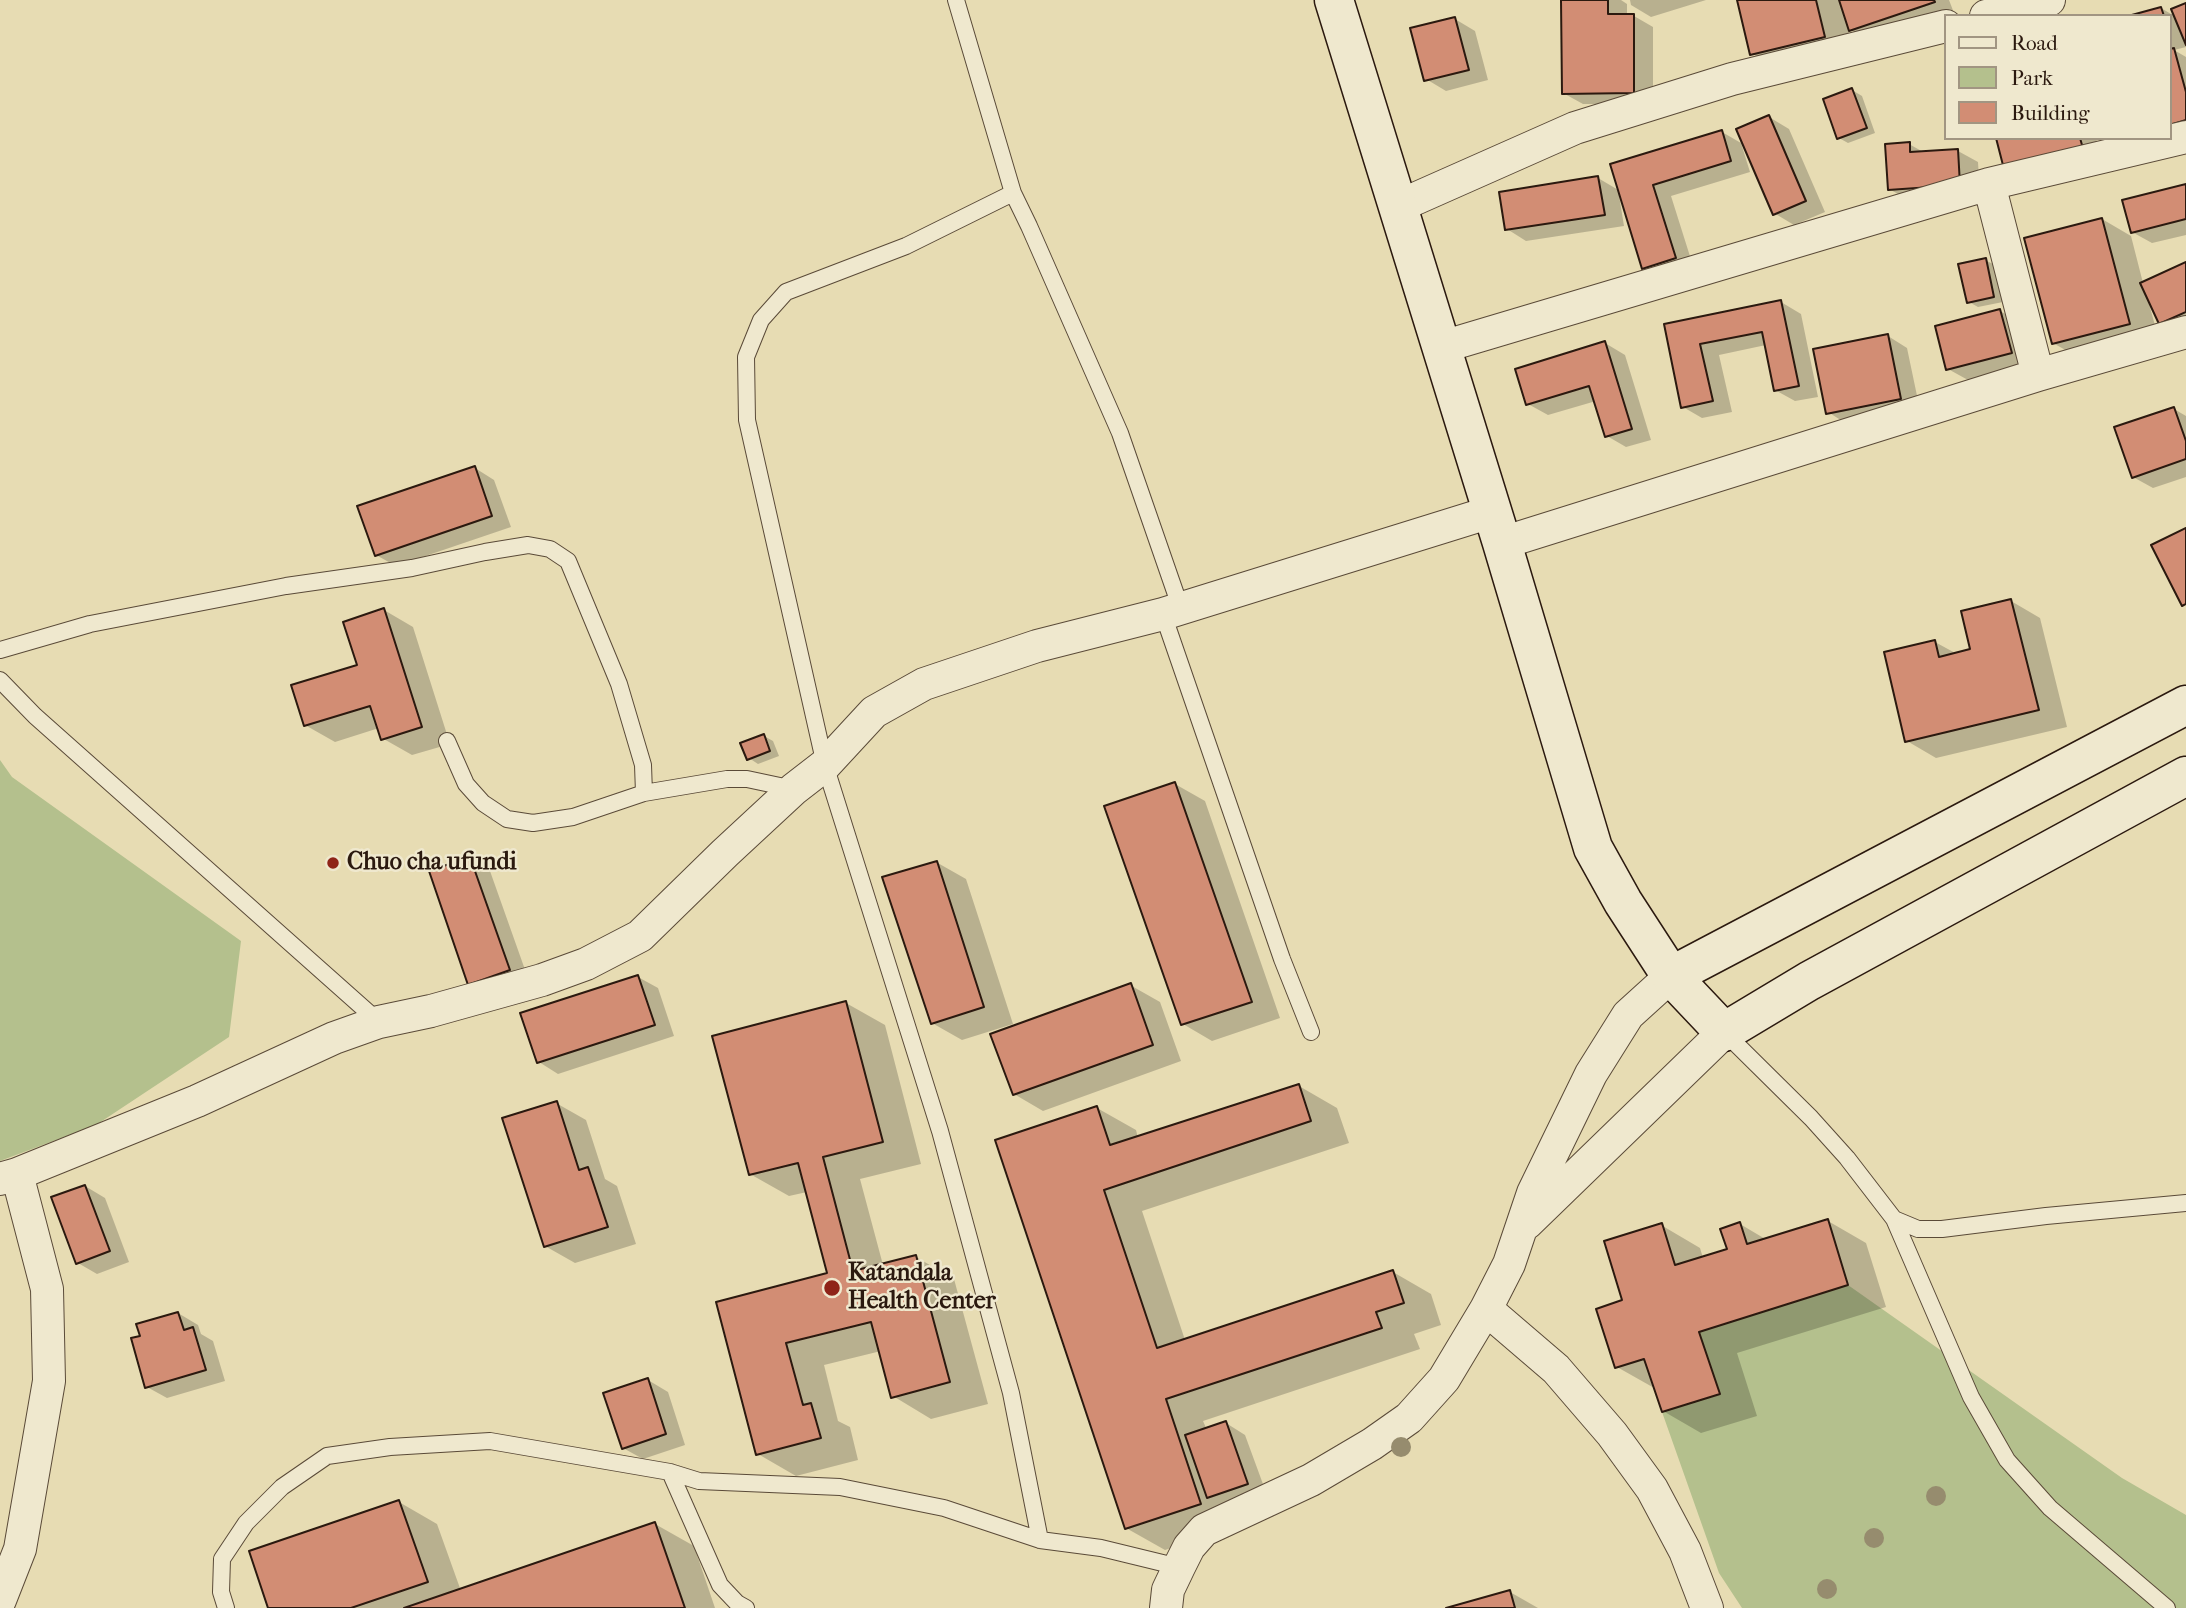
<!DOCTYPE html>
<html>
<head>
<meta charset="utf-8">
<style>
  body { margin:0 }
  #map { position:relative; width:2186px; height:1608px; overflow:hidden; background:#e7dcb3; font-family:"IM FELL French Canon",serif }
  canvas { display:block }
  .legend { position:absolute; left:1944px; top:14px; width:228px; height:126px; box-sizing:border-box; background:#efe8ce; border:2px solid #a19582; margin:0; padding:9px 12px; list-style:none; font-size:21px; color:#2b190f }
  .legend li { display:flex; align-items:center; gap:14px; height:35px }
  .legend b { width:35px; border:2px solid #a19582 }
</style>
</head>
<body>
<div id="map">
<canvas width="2186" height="1608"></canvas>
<ul class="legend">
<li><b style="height:9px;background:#efe8ce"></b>Road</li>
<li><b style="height:19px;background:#b4c08d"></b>Park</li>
<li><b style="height:19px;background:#d28d74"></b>Building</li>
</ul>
</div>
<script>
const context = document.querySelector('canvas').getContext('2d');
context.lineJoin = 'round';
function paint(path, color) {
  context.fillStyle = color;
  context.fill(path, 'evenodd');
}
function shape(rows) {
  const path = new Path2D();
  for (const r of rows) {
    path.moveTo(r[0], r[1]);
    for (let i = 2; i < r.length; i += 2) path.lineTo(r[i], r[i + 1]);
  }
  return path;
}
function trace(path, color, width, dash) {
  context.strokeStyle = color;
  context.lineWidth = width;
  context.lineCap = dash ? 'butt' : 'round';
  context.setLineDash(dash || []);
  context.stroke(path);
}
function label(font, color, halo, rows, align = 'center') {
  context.font = font + ' "IM FELL French Canon",serif';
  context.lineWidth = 5;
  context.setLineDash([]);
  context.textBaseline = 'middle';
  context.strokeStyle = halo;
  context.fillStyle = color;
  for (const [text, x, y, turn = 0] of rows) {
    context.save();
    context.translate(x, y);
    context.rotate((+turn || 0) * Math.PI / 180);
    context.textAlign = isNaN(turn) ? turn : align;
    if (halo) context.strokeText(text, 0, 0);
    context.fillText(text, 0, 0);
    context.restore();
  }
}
paint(shape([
  [0,760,12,777,241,941,229,1037,96,1125,0,1161],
  [1848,1285,2122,1478,2186,1515,2186,1608,1742,1608,1719,1573,1662,1412,1719,1394,1699,1332]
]), '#b4c08d');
paint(shape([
  [1563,0,1621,0,1627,4,1627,16,1634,16,1653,27,1653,104,1583,104,1563,93],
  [1630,0,1706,0,1651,17,1631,5],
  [1739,0,1949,0,1954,13,1870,41,1848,28,1854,54,1781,70,1751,53],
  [2186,5,2186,47,2174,50,2186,57,2186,136,2170,127,2170,16,2135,16,2161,8,2176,17],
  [1455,19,1475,31,1488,80,1446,91,1426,79],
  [1852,90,1862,96,1875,133,1848,143,1839,138],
  [1769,117,1789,129,1825,212,1794,225,1774,213],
  [1722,132,1741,143,1750,172,1671,196,1694,269,1663,279,1643,267,1621,194,1619,195,1624,226,1526,241,1507,229,1598,178,1620,191],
  [1997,138,2096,138,2103,163],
  [1909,144,1925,153,1958,151,1978,162,1980,196,1909,200,1889,189],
  [2186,185,2186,235,2152,243,2132,232],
  [2102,219,2131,236,2143,283,2186,264,2186,332,2161,323,2150,300,2148,300,2159,340,2083,360,2053,343],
  [1985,260,1995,265,2003,302,1978,307,1969,302],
  [1781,302,1801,314,1818,397,1795,401,1775,390,1766,345,1719,355,1732,412,1702,418,1683,407,1666,325],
  [2000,311,2020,322,2031,364,1968,380,1948,369],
  [1888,336,1907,348,1920,410,1847,424,1828,412],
  [1605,343,1625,355,1651,440,1626,447,1607,436,1596,401,1548,415,1528,404],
  [2174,409,2186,416,2186,477,2153,488,2133,477],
  [475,468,494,480,511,527,396,566,376,555],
  [2011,601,2040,618,2067,727,1936,758,1907,741,1935,642,1957,654,1972,651],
  [384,610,413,627,450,744,412,755,382,738,379,728,335,742,305,725,359,667],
  [764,736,773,741,779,756,758,764,749,758],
  [1175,784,1205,801,1280,1018,1212,1041,1183,1024],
  [470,859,490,871,529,981,470,983],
  [936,862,966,879,1013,1024,962,1040,932,1023],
  [638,977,658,988,674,1036,558,1074,539,1062],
  [1130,985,1160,1002,1181,1061,1043,1111,1014,1094],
  [846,1003,885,1025,921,1164,860,1179,883,1265,916,1257,954,1279,988,1404,931,1419,893,1396,881,1351,824,1365,838,1421,850,1427,858,1460,796,1476,758,1454,718,1303,829,1274,807,1192,789,1196,750,1174],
  [1299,1086,1337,1108,1349,1143,1142,1211,1185,1340,1393,1272,1431,1294,1441,1325,1414,1334,1420,1349,1203,1421,1207,1430,1226,1423,1245,1435,1267,1495,1239,1525,1165,1550,1126,1528,1097,1108,1136,1130,1138,1138],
  [556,1103,586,1120,605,1179,617,1186,636,1244,575,1263,545,1246],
  [85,1186,105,1198,129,1262,97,1274,78,1263],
  [1828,1221,1866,1243,1886,1307,1737,1353,1757,1416,1701,1433,1663,1411,1656,1389,1617,1367,1624,1301,1661,1225,1700,1248,1703,1258,1729,1250,1740,1224,1767,1240],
  [178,1313,198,1325,201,1334,213,1341,225,1381,167,1398,147,1387,142,1337],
  [648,1380,668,1392,685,1445,643,1459,623,1448],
  [399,1502,437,1524,461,1591,655,1524,694,1546,715,1608,270,1608],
  [1510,1592,1538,1608,1452,1608]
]), '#0003');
const building = shape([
  [1561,0,1608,0,1608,14,1634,14,1634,93,1562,94,1561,0],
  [1737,0,1816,0,1825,37,1750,55,1737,0],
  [1839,0,1934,0,1935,2,1849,31,1839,0],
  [2186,3,2186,45,2171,9,2186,3],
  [2161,7,2164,16,2128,16,2161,7],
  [1455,17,1469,70,1424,81,1410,28,1455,17],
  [2174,48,2186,92,2186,120,2170,125,2170,49,2174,48],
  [1852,88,1867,128,1837,139,1823,99,1852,88],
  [1769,115,1806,201,1773,215,1736,129,1769,115],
  [1722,130,1731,161,1653,185,1676,258,1642,269,1610,164,1722,130],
  [1996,138,2080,138,2084,152,2005,173,1996,138],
  [1910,142,1910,152,1958,149,1960,185,1888,190,1885,144,1910,142],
  [1598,176,1605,215,1505,230,1499,192,1598,176],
  [2186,184,2186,219,2131,233,2122,200,2186,184],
  [2102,218,2130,324,2052,344,2024,238,2102,218],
  [1986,258,1994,297,1967,303,1958,264,1986,258],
  [2186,262,2186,312,2159,324,2140,283,2186,262],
  [1781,300,1799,386,1774,391,1762,332,1700,344,1713,401,1681,408,1664,324,1781,300],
  [2000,309,2012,353,1946,370,1935,326,2000,309],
  [1888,334,1901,399,1826,414,1813,349,1888,334],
  [1605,341,1632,429,1605,437,1589,386,1526,405,1515,369,1605,341],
  [2174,407,2186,441,2186,459,2132,478,2114,427,2174,407],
  [475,466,492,516,375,556,357,506,475,466],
  [2186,528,2186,604,2182,606,2151,545,2186,528],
  [2011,599,2039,710,1905,742,1884,652,1935,640,1939,657,1970,649,1961,611,2011,599],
  [384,608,422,727,381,740,370,706,304,726,291,685,357,665,343,622,384,608],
  [764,734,770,751,747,760,740,743,764,734],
  [1175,782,1252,1002,1181,1025,1104,806,1175,782],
  [470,857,510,970,468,985,429,871,470,857],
  [937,861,984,1007,931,1024,882,877,937,861],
  [638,975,655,1025,537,1063,520,1013,638,975],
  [1131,983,1153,1045,1013,1095,990,1034,1131,983],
  [846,1001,883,1142,823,1157,853,1271,916,1255,950,1382,891,1398,871,1322,786,1343,803,1405,811,1403,821,1438,756,1455,716,1302,827,1273,798,1163,749,1175,712,1036,846,1001],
  [1299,1084,1311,1121,1104,1190,1157,1348,1393,1270,1404,1303,1376,1312,1382,1328,1166,1399,1201,1504,1125,1529,995,1140,1097,1106,1110,1145,1299,1084],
  [557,1101,579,1170,588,1167,608,1227,544,1247,502,1118,557,1101],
  [85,1185,110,1251,76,1264,51,1197,85,1185],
  [1828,1219,1848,1285,1699,1332,1720,1394,1662,1412,1644,1359,1615,1368,1596,1309,1622,1300,1604,1241,1662,1223,1675,1265,1727,1249,1720,1229,1740,1222,1747,1244,1828,1219],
  [178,1312,184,1330,193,1327,206,1370,145,1388,131,1338,140,1336,136,1324,178,1312],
  [648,1378,666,1434,622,1449,603,1393,648,1378],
  [1226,1421,1248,1484,1207,1498,1185,1435,1226,1421],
  [399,1500,428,1582,351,1608,268,1608,249,1551,399,1500],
  [655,1522,685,1608,404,1608,655,1522],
  [1510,1590,1515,1608,1446,1608,1510,1590]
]);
paint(building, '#d28d74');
trace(building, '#2b190f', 2);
const lane = shape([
  [956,0,1013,193,1029,226,1120,433,1181,609],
  [1013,193,906,246,786,292,761,320,746,357,747,420,825,765,940,1131,1011,1393,1040,1540],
  [1163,614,1282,959,1311,1032],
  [0,650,90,624,286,586,412,568,485,552,528,545,550,549,568,561,619,684,643,765,644,793],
  [0,680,35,716,379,1022],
  [447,741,466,784,483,803,507,819,533,823,573,817,644,793,727,779,747,779,794,789],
  [1724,1032,1811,1118,1847,1158,1894,1219,1918,1229,1942,1229,2046,1216,2186,1203],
  [1894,1219,1971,1397,2007,1460,2050,1508,2167,1608],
  [670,1472,720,1585,737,1603,746,1608],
  [226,1608,221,1592,222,1559,246,1523,282,1487,327,1456,390,1447,490,1441,670,1472,699,1481,840,1487,944,1508,1040,1540,1101,1548,1179,1567]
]);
const street = shape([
  [1986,16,2049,0],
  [1989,184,2038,375],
  [1399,206,1575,128,1732,79,1946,26],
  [1442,347,1989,184,2186,137],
  [1502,543,2038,375,2186,332],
  [0,1179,17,1174,197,1101,334,1038,379,1022,431,1011,542,980,586,964,640,936,725,853,794,789,825,765,874,712,924,684,1037,646,1163,614,1491,512],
  [1527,1223,1724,1032],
  [1486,1309,1556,1369,1612,1434,1652,1489,1685,1551,1707,1608],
  [0,1600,20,1549,49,1381,47,1289,17,1174],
  [1166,1608,1168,1590,1179,1567,1189,1547,1204,1530,1311,1480,1372,1444,1409,1418,1444,1379,1486,1309,1509,1264,1533,1193,1591,1074,1628,1015,1671,976]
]);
const secondary = shape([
  [1334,0,1502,543,1593,848,1623,902,1671,976,1724,1032,1809,981,2186,776],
  [1671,976,2186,705]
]);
trace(lane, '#5a4a38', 18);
trace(street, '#5a4a38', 34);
trace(secondary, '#2b190f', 41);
trace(lane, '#efe8ce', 16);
trace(street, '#efe8ce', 32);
trace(secondary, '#efe8ce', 38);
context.fillStyle = '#968c6e';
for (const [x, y] of [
  [1401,1447],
  [1936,1496],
  [1874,1538],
  [1827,1589]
]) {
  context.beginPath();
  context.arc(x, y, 10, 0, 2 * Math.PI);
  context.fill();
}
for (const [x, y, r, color] of [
  [333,863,7,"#8f2418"],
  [832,1288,9,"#8f2418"]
]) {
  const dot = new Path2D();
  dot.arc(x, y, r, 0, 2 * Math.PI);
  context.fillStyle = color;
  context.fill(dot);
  trace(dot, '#efe8ce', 2.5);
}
label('bold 24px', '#2b190f', '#efe8ce', [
  ["Chuo cha ufundi",347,863],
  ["Katandala",848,1274],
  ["Health Center",848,1302]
], 'left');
</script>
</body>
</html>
